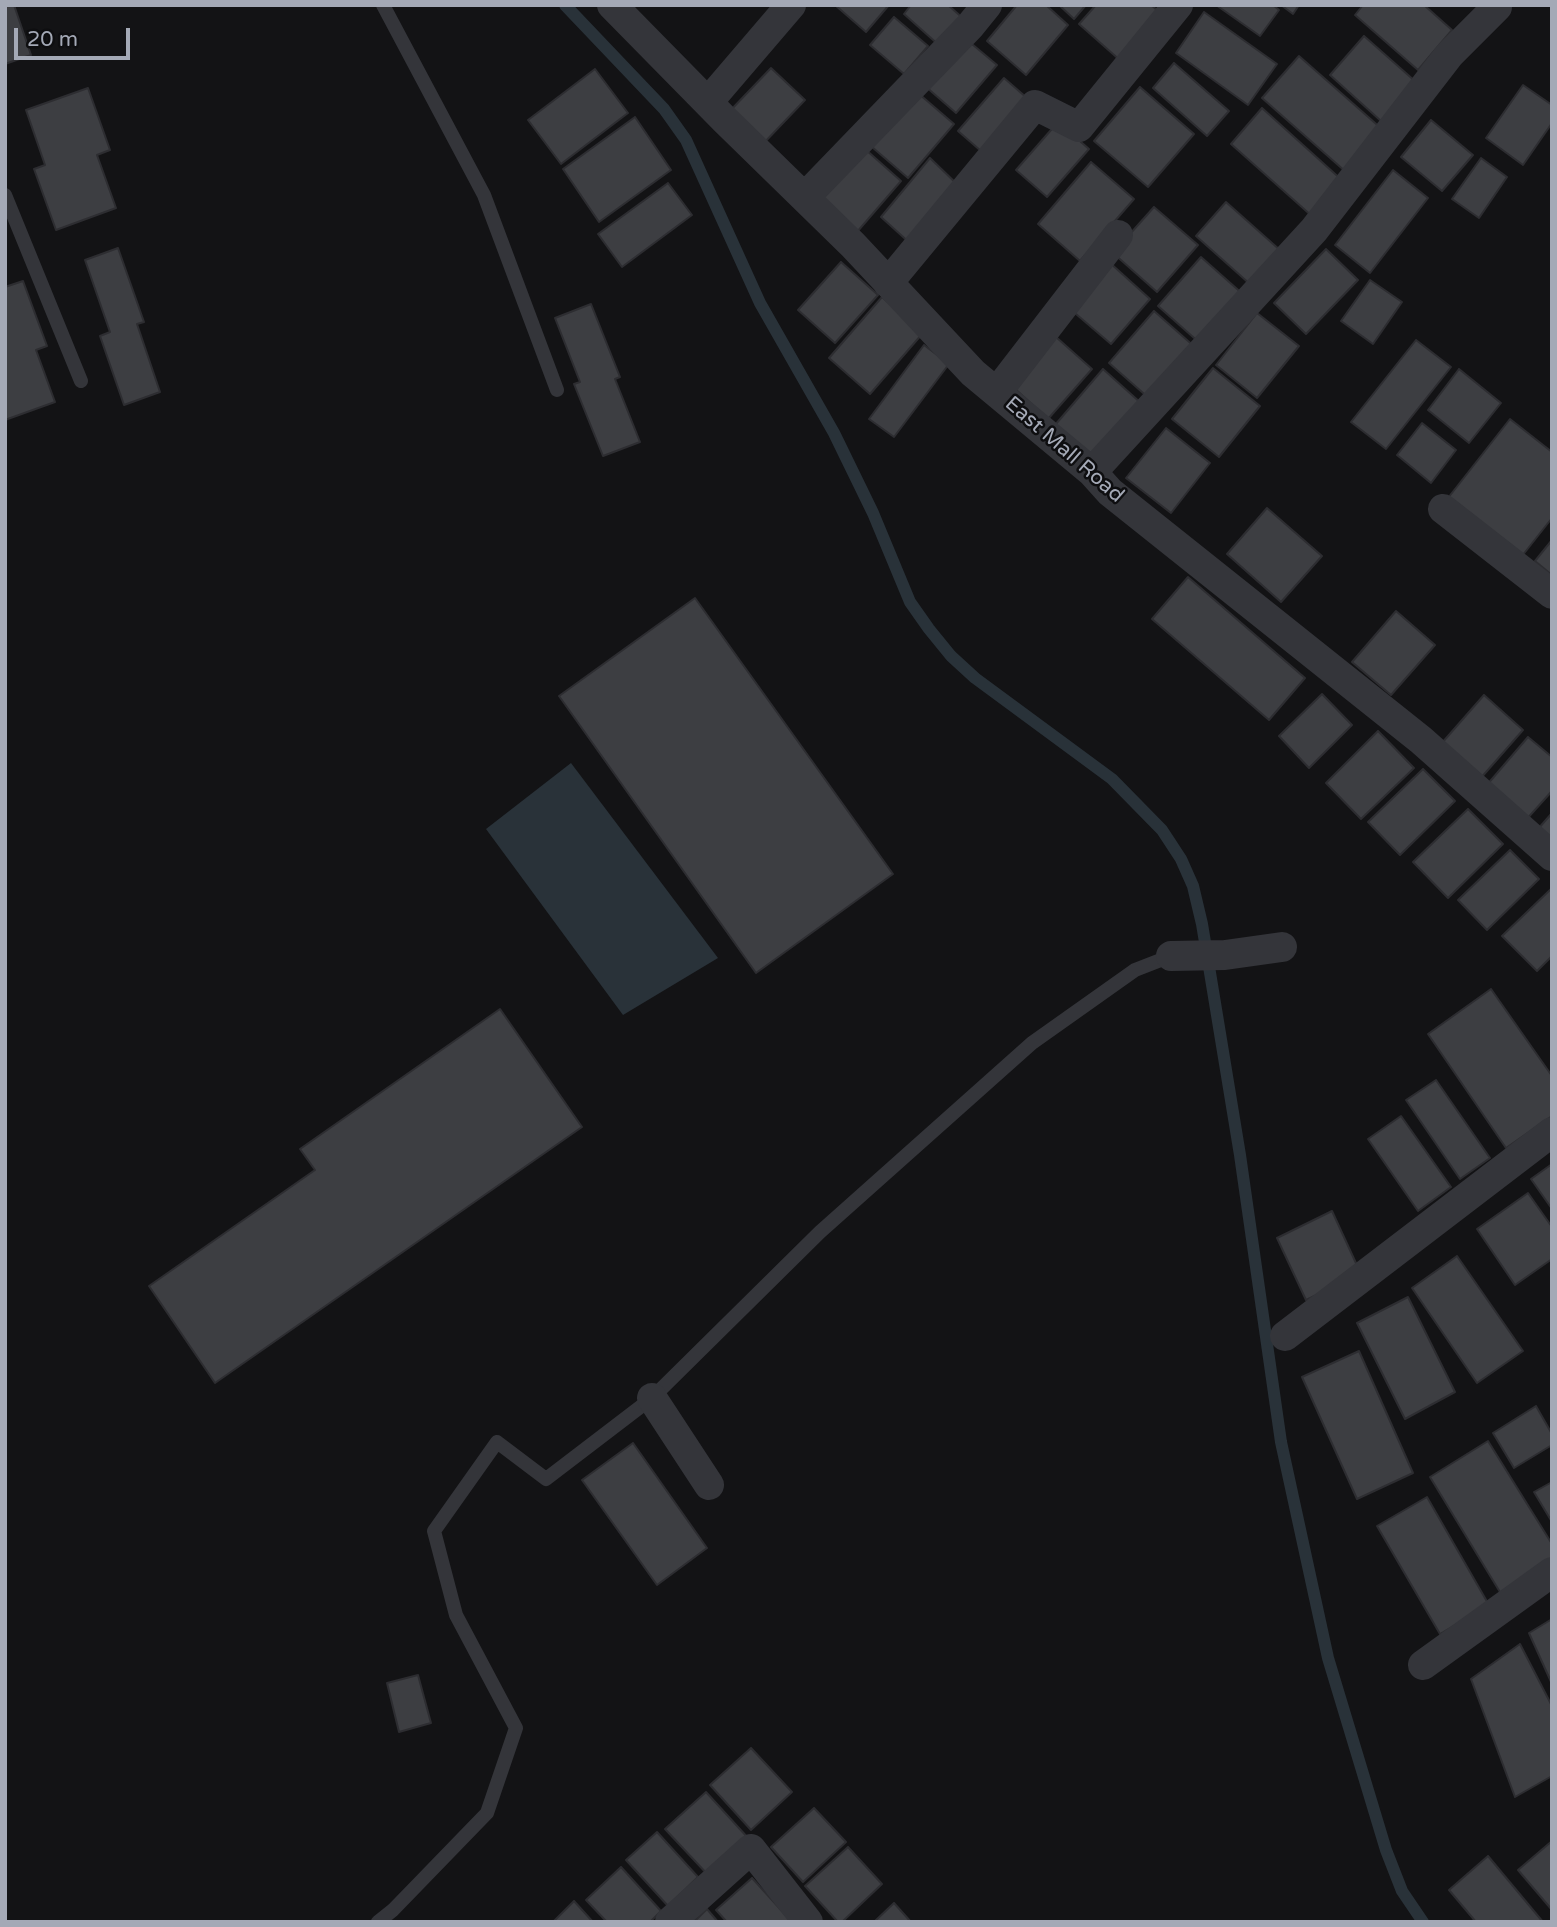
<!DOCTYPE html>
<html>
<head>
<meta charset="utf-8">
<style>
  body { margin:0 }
  #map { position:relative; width:1557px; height:1927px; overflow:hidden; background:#131315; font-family:"Varela Round",sans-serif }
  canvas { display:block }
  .frame { position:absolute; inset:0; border:7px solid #a4a9b6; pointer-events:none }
  .scale { position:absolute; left:14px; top:28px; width:116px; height:32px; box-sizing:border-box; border:4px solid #a4a9b6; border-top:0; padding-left:9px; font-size:21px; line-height:24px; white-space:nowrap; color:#a4a9b6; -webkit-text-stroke:5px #0e0e10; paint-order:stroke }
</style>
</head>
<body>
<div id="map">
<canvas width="1557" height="1927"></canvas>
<div class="frame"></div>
<div class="scale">20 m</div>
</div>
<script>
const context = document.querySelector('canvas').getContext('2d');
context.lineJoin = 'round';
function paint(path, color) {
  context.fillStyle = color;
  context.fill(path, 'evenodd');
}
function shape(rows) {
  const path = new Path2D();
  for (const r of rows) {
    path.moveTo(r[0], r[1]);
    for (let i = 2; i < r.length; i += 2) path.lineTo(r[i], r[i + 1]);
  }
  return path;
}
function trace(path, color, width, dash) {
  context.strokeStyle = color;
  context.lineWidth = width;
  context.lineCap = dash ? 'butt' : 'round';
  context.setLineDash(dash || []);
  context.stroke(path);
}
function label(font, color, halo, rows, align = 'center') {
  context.font = font + ' "Varela Round",sans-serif';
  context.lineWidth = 5;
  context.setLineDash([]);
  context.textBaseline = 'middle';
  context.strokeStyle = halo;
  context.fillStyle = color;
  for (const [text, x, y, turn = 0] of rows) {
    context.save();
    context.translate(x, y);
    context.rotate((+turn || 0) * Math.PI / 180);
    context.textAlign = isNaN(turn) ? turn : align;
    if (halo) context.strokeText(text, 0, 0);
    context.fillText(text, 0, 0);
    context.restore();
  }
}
paint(shape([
  [571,763,718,958,623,1015,486,829]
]), '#293239');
trace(shape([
  [565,5,664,109,686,140,760,303,834,433,873,513,910,602,929,629,951,656,975,678,1112,779,1162,830,1181,859,1193,886,1202,924,1240,1155,1281,1442,1328,1658,1386,1850,1402,1891,1423,1922]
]), '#293239', 12);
const building = shape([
  [5,5,14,5,31,55,5,64,5,5],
  [835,5,889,5,866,32,835,5],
  [911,5,948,5,965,20,941,47,904,14,911,5],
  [1017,5,1046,5,1068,25,1026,75,987,41,1017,5],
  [1059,5,1086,5,1074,19,1059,5],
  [1096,5,1151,5,1163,15,1122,62,1079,24,1096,5],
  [1216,5,1273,5,1279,10,1260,36,1216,5],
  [1281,5,1299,5,1293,14,1281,5],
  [1363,5,1424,5,1452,30,1418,70,1355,15,1363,5],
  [1204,12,1277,64,1248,105,1176,53,1204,12],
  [894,17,928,46,904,74,870,45,894,17],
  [1364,36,1416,82,1381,121,1330,75,1364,36],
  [966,39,997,65,956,113,925,86,966,39],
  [1299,56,1383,130,1346,172,1262,98,1299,56],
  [1174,63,1229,111,1207,136,1153,88,1174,63],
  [771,68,805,100,761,146,727,114,771,68],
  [595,69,628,113,561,164,528,120,595,69],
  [1004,78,1035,105,989,158,958,131,1004,78],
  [1523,85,1552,105,1552,123,1523,165,1486,138,1523,85],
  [1140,87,1194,134,1148,187,1094,141,1140,87],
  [88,88,110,150,97,155,116,208,56,230,34,169,45,165,26,110,88,88],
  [918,93,954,124,908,178,872,147,918,93],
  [1262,108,1344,182,1313,217,1231,144,1262,108],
  [635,117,671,170,599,222,563,169,635,117],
  [1431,120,1473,155,1442,191,1401,157,1431,120],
  [1058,122,1089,149,1047,197,1016,170,1058,122],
  [865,149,901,181,857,232,821,200,865,149],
  [930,158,961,188,912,245,881,217,930,158],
  [1481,158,1507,177,1479,218,1452,199,1481,158],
  [1091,162,1134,199,1080,261,1038,224,1091,162],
  [1393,170,1428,198,1370,273,1335,245,1393,170],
  [668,183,692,215,622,267,598,234,668,183],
  [1226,202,1281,251,1251,285,1196,236,1226,202],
  [1154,207,1198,245,1157,292,1113,253,1154,207],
  [118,248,144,322,137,324,160,392,124,405,100,336,110,332,85,260,118,248],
  [1326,249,1358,280,1306,334,1274,303,1326,249],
  [1201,257,1245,296,1202,345,1158,306,1201,257],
  [841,262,878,295,835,343,798,310,841,262],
  [1109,262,1150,299,1111,344,1069,308,1109,262],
  [1370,280,1402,302,1373,344,1341,321,1370,280],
  [23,281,47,346,36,350,55,402,5,420,5,287,23,281],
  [882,297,923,333,870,394,829,358,882,297],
  [591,304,620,377,615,379,640,442,603,456,574,384,580,382,555,318,591,304],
  [1154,311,1196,348,1151,400,1109,363,1154,311],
  [1257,313,1299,346,1257,398,1216,365,1257,313],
  [1056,337,1092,369,1048,419,1013,387,1056,337],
  [1416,340,1451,367,1386,449,1351,422,1416,340],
  [924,345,949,364,894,437,869,419,924,345],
  [1213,368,1260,406,1219,457,1172,419,1213,368],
  [1103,369,1142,404,1094,460,1055,425,1103,369],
  [1459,369,1501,403,1469,443,1428,410,1459,369],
  [1510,419,1552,452,1552,518,1522,556,1448,498,1510,419],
  [1422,423,1456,450,1431,483,1397,455,1422,423],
  [1166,428,1210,463,1171,513,1126,478,1166,428],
  [1267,508,1322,556,1281,602,1227,554,1267,508],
  [1552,540,1552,575,1535,561,1552,540],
  [1188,577,1305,678,1269,720,1152,619,1188,577],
  [695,598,893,874,756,973,559,696,695,598],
  [1396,611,1435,645,1391,695,1352,662,1396,611],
  [1322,694,1352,725,1309,768,1279,736,1322,694],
  [1484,695,1523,730,1480,779,1441,744,1484,695],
  [1378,731,1414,768,1361,819,1326,783,1378,731],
  [1528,737,1552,757,1552,791,1525,821,1486,786,1528,737],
  [1423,769,1455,801,1400,855,1368,822,1423,769],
  [1468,809,1503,844,1448,898,1413,862,1468,809],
  [1552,813,1552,841,1538,829,1552,813],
  [1510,850,1539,879,1487,930,1458,900,1510,850],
  [1552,888,1552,956,1537,971,1502,936,1552,888],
  [1491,989,1552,1076,1552,1116,1506,1148,1428,1034,1491,989],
  [500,1009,582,1127,215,1383,149,1286,315,1170,300,1149,500,1009],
  [1436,1080,1490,1158,1460,1179,1406,1100,1436,1080],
  [1401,1116,1451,1187,1418,1211,1368,1139,1401,1116],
  [1552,1164,1552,1209,1531,1179,1552,1164],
  [1528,1193,1552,1227,1552,1259,1515,1285,1477,1229,1528,1193],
  [1332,1211,1361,1274,1306,1300,1277,1238,1332,1211],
  [1457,1256,1523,1351,1477,1383,1412,1288,1457,1256],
  [1408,1297,1455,1392,1405,1419,1357,1323,1408,1297],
  [1359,1351,1413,1473,1357,1499,1302,1377,1359,1351],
  [1536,1406,1552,1434,1552,1445,1514,1468,1493,1433,1536,1406],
  [1488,1441,1552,1544,1552,1567,1503,1597,1430,1477,1488,1441],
  [633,1443,707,1548,657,1585,582,1480,633,1443],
  [1552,1482,1552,1522,1534,1492,1552,1482],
  [1427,1497,1489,1605,1440,1634,1377,1526,1427,1497],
  [1552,1619,1552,1684,1529,1633,1552,1619],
  [1520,1644,1552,1706,1552,1776,1515,1797,1471,1679,1520,1644],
  [418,1675,431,1723,399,1732,387,1683,418,1675],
  [751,1748,792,1792,751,1830,710,1785,751,1748],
  [706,1792,749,1839,709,1876,665,1829,706,1792],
  [814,1808,846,1842,803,1882,771,1847,814,1808],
  [657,1832,698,1877,668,1906,626,1860,657,1832],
  [1552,1841,1552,1910,1518,1870,1552,1841],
  [848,1847,882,1884,842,1922,838,1922,805,1886,848,1847],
  [1488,1856,1543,1922,1476,1922,1449,1890,1488,1856],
  [621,1867,661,1911,650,1922,607,1922,586,1900,621,1867],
  [752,1878,792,1922,727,1922,716,1910,752,1878],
  [574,1901,593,1922,553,1922,574,1901],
  [894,1903,911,1922,874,1922,894,1903],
  [707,1909,718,1922,694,1922,707,1909]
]);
paint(building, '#3d3e42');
trace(building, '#2d2d31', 2);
trace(shape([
  [383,5,484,195,557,390],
  [5,195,81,381],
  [378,1922,393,1910,487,1813,516,1728,456,1615,434,1531,497,1442,546,1479,652,1398,820,1232,1032,1043,1135,970,1171,956]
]), '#34353a', 14);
trace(shape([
  [612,5,725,120,853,245,973,373,1092,472,1110,492,1421,740,1552,856],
  [708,102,791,5],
  [805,197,970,26,987,5],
  [888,283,1035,105,1079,127,1178,5],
  [997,392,1118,235],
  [1092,472,1314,230,1449,55,1497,7],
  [1443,509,1552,594],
  [1171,956,1225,955,1282,947],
  [1285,1336,1552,1132],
  [652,1398,709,1485],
  [1423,1665,1552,1572],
  [670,1922,751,1849,808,1922]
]), '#34353a', 30);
label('21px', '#a4a9b6', '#0e0e10', [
  ["East Mall Road",1064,450,41]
]);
</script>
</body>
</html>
